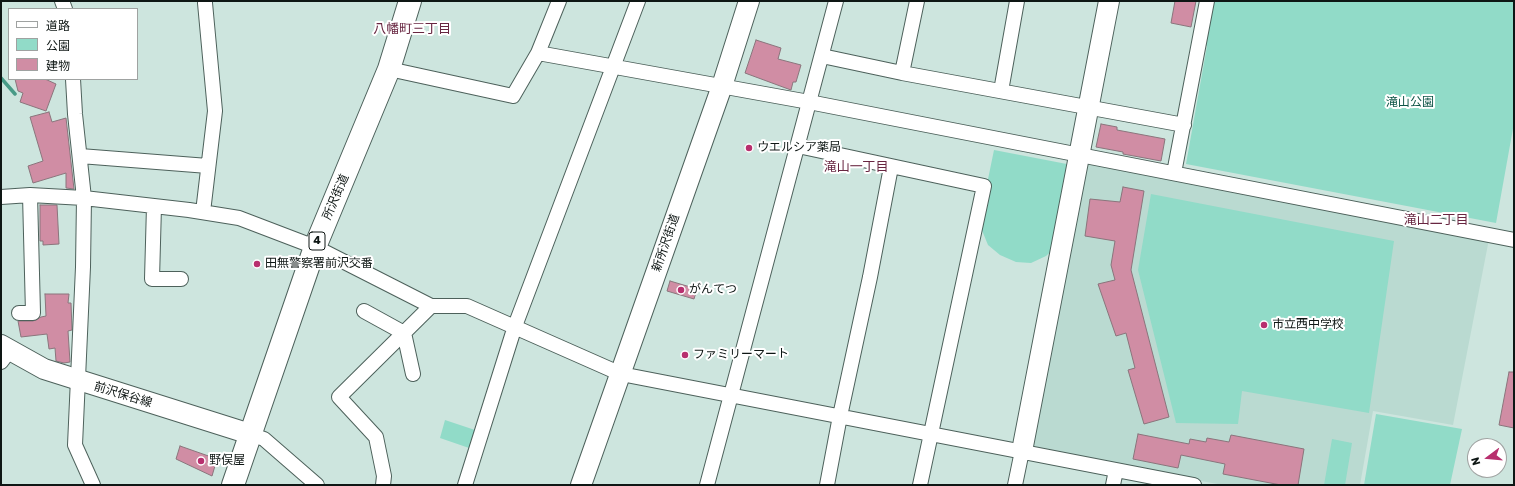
<!DOCTYPE html>
<html>
<head>
<meta charset="utf-8">
<style>
  body { margin:0 }
  #map { position:relative; width:1515px; height:486px; overflow:hidden; background:#cde5de; font-family:Rubik,"Noto Sans JP",sans-serif }
  canvas { display:block }
  .frame { position:absolute; inset:0; border:2px solid #0e1614; pointer-events:none }
  .legend { position:absolute; left:8px; top:8px; width:130px; height:72px; box-sizing:border-box; background:#fff; border:1px solid #9fa2a1; margin:0; padding:5px 7px; list-style:none; font-size:12px; color:#0e1614 }
  .legend li { display:flex; align-items:center; gap:8px; height:20px }
  .legend b { width:20px; border:1px solid #9fa2a1 }
  .north { position:absolute; left:1467px; top:438px; width:40px; height:40px; box-sizing:border-box; background:#fff; border:1px solid #9fa2a1; border-radius:50%; rotate:254deg; font-size:11px; font-weight:700; line-height:16px; text-align:center; color:#0e1614 }
  .north::after { content:''; display:block; margin:auto; width:14px; height:18px; background:#b82f6e; clip-path:polygon(50% 0,100% 100%,50% 72%,0 100%) }
</style>
</head>
<body>
<div id="map">
<canvas width="1515" height="486"></canvas>
<div class="frame"></div>
<ul class="legend">
<li><b style="height:5px;background:#fff"></b>道路</li>
<li><b style="height:11px;background:#91dbc8"></b>公園</li>
<li><b style="height:11px;background:#d08da4"></b>建物</li>
</ul>
<div class="north">N</div>
</div>
<script>
const context = document.querySelector('canvas').getContext('2d');
context.lineJoin = 'round';
function paint(path, color) {
  context.fillStyle = color;
  context.fill(path, 'evenodd');
}
function shape(rows) {
  const path = new Path2D();
  for (const r of rows) {
    path.moveTo(r[0], r[1]);
    for (let i = 2; i < r.length; i += 2) path.lineTo(r[i], r[i + 1]);
  }
  return path;
}
function trace(path, color, width, dash) {
  context.strokeStyle = color;
  context.lineWidth = width;
  context.lineCap = dash ? 'butt' : 'round';
  context.setLineDash(dash || []);
  context.stroke(path);
}
function label(font, color, halo, rows, align = 'center') {
  context.font = font + ' Rubik,"Noto Sans JP",sans-serif';
  context.lineWidth = 4;
  context.setLineDash([]);
  context.textBaseline = 'middle';
  context.strokeStyle = halo;
  context.fillStyle = color;
  for (const [text, x, y, turn = 0] of rows) {
    context.save();
    context.translate(x, y);
    context.rotate((+turn || 0) * Math.PI / 180);
    context.textAlign = isNaN(turn) ? turn : align;
    if (halo) context.strokeText(text, 0, 0);
    context.fillText(text, 0, 0);
    context.restore();
  }
}
paint(shape([
  [1089,160,1489,239,1453,425,1373,411,1360,485,1223,485,1032,450]
]), '#badad1');
paint(shape([
  [1213,1,1514,1,1514,123,1496,223,1186,164,1207,46,1204,45],
  [994,150,1072,165,1058,245,1046,256,1031,263,1016,262,1000,255,988,245,979,223],
  [1151,194,1394,241,1369,413,1242,391,1238,424,1176,423,1138,270],
  [1376,414,1462,429,1450,485,1364,485],
  [445,420,478,431,472,449,440,438],
  [1332,439,1352,443,1345,485,1324,485]
]), '#91dbc8');
trace(shape([
  [1,78,15,94]
]), '#489b87', 3.5);
const building = shape([
  [1175,1,1196,1,1191,27,1171,23,1175,1],
  [756,40,781,48,778,59,801,65,796,82,793,82,791,90,745,73,756,40],
  [15,79,45,79,56,84,46,111,20,102,23,93,18,91,15,79],
  [49,112,52,122,66,118,74,189,66,188,66,173,33,183,28,166,43,161,30,117,49,112],
  [1101,124,1117,127,1117,130,1165,139,1161,161,1123,154,1123,152,1096,147,1101,124],
  [1123,187,1144,191,1131,270,1169,417,1144,424,1128,370,1135,368,1126,333,1116,336,1098,284,1115,280,1111,265,1115,241,1085,236,1090,199,1120,202,1123,187],
  [40,205,57,205,59,244,43,245,43,241,40,241,40,205],
  [670,281,697,289,694,299,667,291,670,281],
  [45,294,69,294,68,303,71,303,72,330,68,331,70,362,64,363,56,361,55,348,49,349,47,334,21,337,18,321,33,321,41,317,46,316,45,294],
  [1509,372,1514,372,1514,428,1499,425,1509,372],
  [1138,434,1189,444,1190,439,1206,442,1207,438,1229,442,1231,435,1304,449,1298,485,1281,485,1223,474,1225,464,1181,455,1178,468,1133,459,1138,434],
  [180,446,217,459,212,476,176,459,180,446]
]);
paint(building, '#d08da4');
trace(building, '#8a757c', 1);
const street = shape([
  [62,1,65,9],
  [538,53,809,102,1514,240],
  [822,56,902,73,1184,125],
  [389,69,513,96,538,53,559,1],
  [902,73,917,1],
  [73,79,75,114,84,198,83,267,75,445,93,485],
  [1001,91,1017,1],
  [798,146,984,186,920,485],
  [80,156,208,166],
  [1174,173,1207,1],
  [1,197,30,195,84,198,189,210,239,218,315,247,431,306,467,306,621,374,1194,485],
  [154,206,152,279,181,279],
  [203,212,215,111,205,3],
  [364,311,404,333,413,374],
  [19,313,33,313,30,195],
  [1,362,10,350],
  [250,434,264,439,317,485],
  [383,485,384,476,376,437,339,397,431,306],
  [465,485,515,326,638,1],
  [707,485,836,1],
  [827,485,840,416,870,277,891,167],
  [1015,485,1022,451],
  [1113,485,1116,470]
]);
const secondary = shape([
  [1,345,44,369,250,434],
  [1022,451,1109,1],
  [581,485,722,86,749,1]
]);
const primary = shape([
  [233,485,315,247,389,69,410,1]
]);
trace(street, '#4d615b', 16);
trace(secondary, '#4d615b', 22);
trace(primary, '#4d615b', 24);
trace(street, '#fff', 14);
trace(secondary, '#fff', 20);
trace(primary, '#fff', 22);
for (const [x, y, r, color] of [
  [749,148,4,"#b82f6e"],
  [257,264,4,"#b82f6e"],
  [681,290,4,"#b82f6e"],
  [1264,325,4,"#b82f6e"],
  [685,355,4,"#b82f6e"],
  [201,461,4,"#b82f6e"]
]) {
  const dot = new Path2D();
  dot.arc(x, y, r, 0, 2 * Math.PI);
  context.fillStyle = color;
  context.fill(dot);
  trace(dot, '#fff', 1.5);
}
for (const [x, y, w] of [
  [317,241,16]
]) {
  const box = new Path2D();
  box.roundRect(x - w / 2, y - 9, w, 18, 3);
  context.fillStyle = '#fff';
  context.fill(box);
  trace(box, '#0e1614', 1);
}
label('bold 11px', '#0e1614', null, [
  ["4",317,241]
]);
label('12px', '#0d5446', '#fff', [
  ["滝山公園",1410,103]
]);
label('12px', '#0e1614', '#fff', [
  ["ウエルシア薬局",757,148],
  ["田無警察署前沢交番",265,264],
  ["がんてつ",689,290],
  ["市立西中学校",1272,325],
  ["ファミリーマート",693,355],
  ["野俣屋",209,461]
], 'left');
label('12px', '#0e1614', '#fff', [
  ["所沢街道",336,197,-67],
  ["新所沢街道",666,243,-71],
  ["前沢保谷線",123,395,17]
]);
label('13px', '#682641', '#fff', [
  ["八幡町三丁目",412,29],
  ["滝山一丁目",856,167],
  ["滝山二丁目",1436,220]
]);
</script>
</body>
</html>
